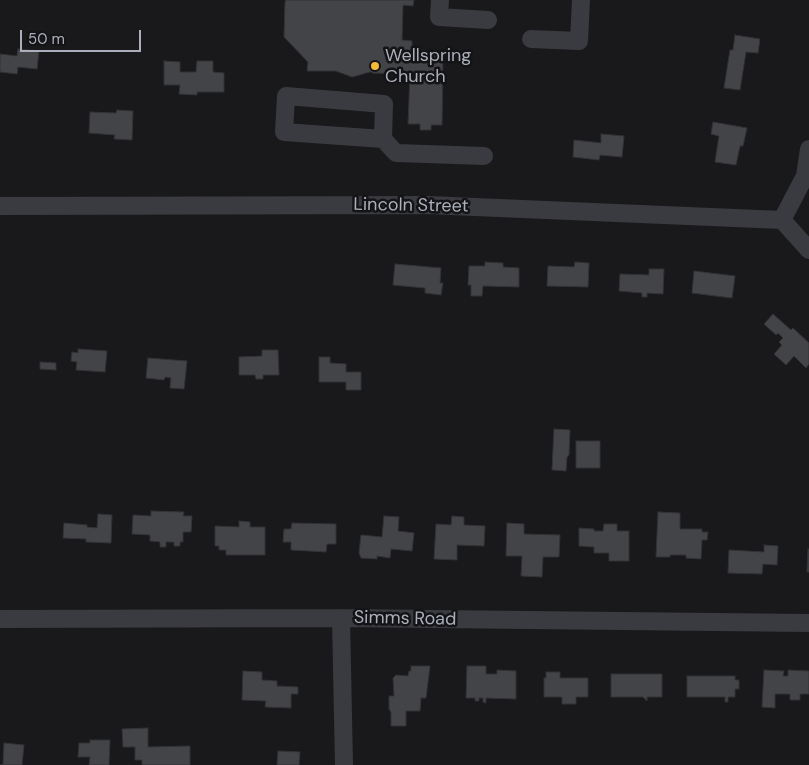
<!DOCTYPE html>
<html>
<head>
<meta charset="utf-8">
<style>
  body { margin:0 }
  #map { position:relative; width:809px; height:765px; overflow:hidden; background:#19191b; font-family:"DM Sans",sans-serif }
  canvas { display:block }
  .scale { position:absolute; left:20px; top:30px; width:121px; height:22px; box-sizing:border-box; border:2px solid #abafbb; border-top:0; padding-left:6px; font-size:15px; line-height:18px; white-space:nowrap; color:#abafbb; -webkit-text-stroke:4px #141416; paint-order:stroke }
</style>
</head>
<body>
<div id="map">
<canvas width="809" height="765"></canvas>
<div class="scale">50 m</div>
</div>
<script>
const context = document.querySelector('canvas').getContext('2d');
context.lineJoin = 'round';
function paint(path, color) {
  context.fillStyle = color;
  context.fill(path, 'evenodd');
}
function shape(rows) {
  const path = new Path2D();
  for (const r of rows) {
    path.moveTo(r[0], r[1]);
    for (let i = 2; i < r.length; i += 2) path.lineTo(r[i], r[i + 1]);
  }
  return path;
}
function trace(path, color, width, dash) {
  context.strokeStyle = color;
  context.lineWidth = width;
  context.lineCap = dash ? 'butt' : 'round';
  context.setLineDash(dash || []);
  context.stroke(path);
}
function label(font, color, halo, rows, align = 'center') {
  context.font = font + ' "DM Sans",sans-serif';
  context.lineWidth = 5;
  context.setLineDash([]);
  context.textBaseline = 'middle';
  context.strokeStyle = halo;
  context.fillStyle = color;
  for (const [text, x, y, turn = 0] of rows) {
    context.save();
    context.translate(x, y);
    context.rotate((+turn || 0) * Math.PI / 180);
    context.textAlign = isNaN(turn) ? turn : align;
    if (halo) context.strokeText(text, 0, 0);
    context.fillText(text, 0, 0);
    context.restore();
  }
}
const building = shape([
  [286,0,414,0,413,6,403,5,402,40,412,41,412,50,426,50,426,54,443,55,442,125,431,125,431,130,420,130,420,124,408,124,410,74,372,73,372,72,370,72,352,77,336,71,307,71,308,62,284,37,285,2,286,0],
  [735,35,760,39,758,53,746,52,740,90,724,88,730,50,733,50,735,35],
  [18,49,39,51,37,69,18,67,17,74,0,72,0,54,17,56,18,49],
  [164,61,180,62,180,72,196,72,197,61,213,61,213,72,224,73,224,92,197,92,197,95,179,94,180,85,164,85,164,61],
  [117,110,133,111,132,140,114,139,115,135,89,133,90,112,116,113,117,110],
  [713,122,747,128,743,146,740,146,736,165,715,162,719,136,711,134,713,122],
  [601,134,624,136,622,157,600,155,599,160,573,157,574,140,601,143,601,134],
  [485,262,503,263,503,267,519,268,519,287,483,286,482,296,471,296,471,285,468,285,469,266,485,266,485,262],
  [575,262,589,263,588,287,547,286,548,266,574,267,575,262],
  [395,264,441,268,440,283,443,283,441,295,425,293,425,288,393,285,395,264],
  [649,269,664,269,663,294,647,293,647,297,642,297,642,293,619,291,620,274,649,275,649,269],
  [694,271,735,276,732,298,692,293,694,271],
  [773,314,791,330,793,328,809,343,809,364,806,368,794,356,786,365,774,354,782,345,779,342,783,338,778,333,776,335,764,324,773,314],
  [78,349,107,351,105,372,76,370,77,362,71,361,72,352,78,353,78,349],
  [262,350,278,350,279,375,263,375,263,379,256,379,255,375,239,375,239,357,262,356,262,350],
  [319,357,330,357,330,363,346,364,346,372,361,372,361,390,346,390,346,382,319,382,319,357],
  [148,358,187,361,184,389,170,388,171,378,165,377,164,380,146,378,148,358],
  [40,362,56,363,56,370,40,369,40,362],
  [554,429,570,430,569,455,567,457,566,471,552,470,554,429],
  [576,441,600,441,600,468,576,468,576,441],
  [151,511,184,512,183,516,192,516,191,532,183,532,183,542,180,542,180,546,174,546,174,542,166,542,166,547,160,547,160,542,150,541,150,535,132,534,133,515,151,516,151,511],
  [658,512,680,513,680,529,702,529,702,532,708,532,707,540,702,540,701,559,686,558,686,555,670,555,670,557,656,557,658,512],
  [98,514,112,515,111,543,86,542,86,539,63,538,64,523,87,525,87,527,97,528,98,514],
  [384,516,399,517,398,531,414,533,412,551,391,549,390,558,377,556,377,559,361,558,359,553,361,535,382,537,384,516],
  [452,516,464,517,464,525,485,526,484,546,457,545,457,560,434,559,436,524,451,525,452,516],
  [239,521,250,522,250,527,265,527,265,555,226,555,226,550,219,550,219,546,215,546,215,526,239,527,239,521],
  [292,523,336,524,336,544,327,544,326,552,291,550,291,542,283,542,284,529,291,529,292,523],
  [507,523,524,524,524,534,560,535,559,557,543,557,542,577,521,576,522,556,506,556,507,523],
  [604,524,617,524,617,531,629,531,629,561,609,561,609,553,594,553,594,547,579,546,579,528,594,529,594,531,603,531,604,524],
  [764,545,778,546,777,565,763,564,762,574,728,573,729,550,764,552,764,545],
  [808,549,809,549,809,572,807,572,808,549],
  [411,666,430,666,426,698,421,698,420,711,406,711,406,726,391,726,391,712,389,709,389,696,394,696,393,678,396,675,408,676,409,671,411,671,411,666],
  [467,666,486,666,486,674,497,674,497,670,516,671,516,699,486,698,486,703,483,702,483,698,479,698,479,701,475,701,475,698,466,698,467,666],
  [764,670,784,671,783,676,788,676,788,670,809,671,809,694,800,694,800,700,790,700,790,694,775,694,775,708,762,707,764,670],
  [243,671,262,672,262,680,277,681,277,686,298,687,298,694,291,694,291,708,265,707,266,701,242,700,243,671],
  [546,672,560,672,560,678,588,678,588,697,576,697,576,704,562,704,562,697,544,697,544,678,546,678,546,672],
  [611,674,662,674,662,697,647,697,647,701,643,697,611,697,611,674],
  [687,676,735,676,735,680,739,680,739,689,735,689,735,697,728,697,728,702,725,702,725,697,687,697,687,676],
  [148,728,148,747,190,746,190,765,142,765,142,760,135,760,135,747,123,747,122,729,148,728],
  [90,740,110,740,109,765,89,765,90,757,78,757,79,743,90,743,90,740],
  [4,743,24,745,22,765,0,765,3,764,4,743],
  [278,751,300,752,299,765,277,765,278,751]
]);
paint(building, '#434448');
trace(building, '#333337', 1);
trace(shape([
  [440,0,439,17,488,20],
  [531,39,579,41,581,0],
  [383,139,384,104,286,96,284,132,383,139,396,153,484,156],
  [0,206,428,205,782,220,809,250],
  [782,220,805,176,809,149],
  [341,618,344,765],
  [0,619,341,618,809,623]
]), '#3a3b40', 18);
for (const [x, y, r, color] of [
  [375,66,5,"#f4bb38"]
]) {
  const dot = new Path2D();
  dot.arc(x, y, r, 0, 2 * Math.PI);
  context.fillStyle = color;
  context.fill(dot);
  trace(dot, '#141416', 2);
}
label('18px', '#abafbb', '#141416', [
  ["Wellspring",385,56],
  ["Church",385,77]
], 'left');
label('18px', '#abafbb', '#141416', [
  ["Lincoln Street",411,206,1],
  ["Simms Road",405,619,1]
]);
</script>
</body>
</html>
